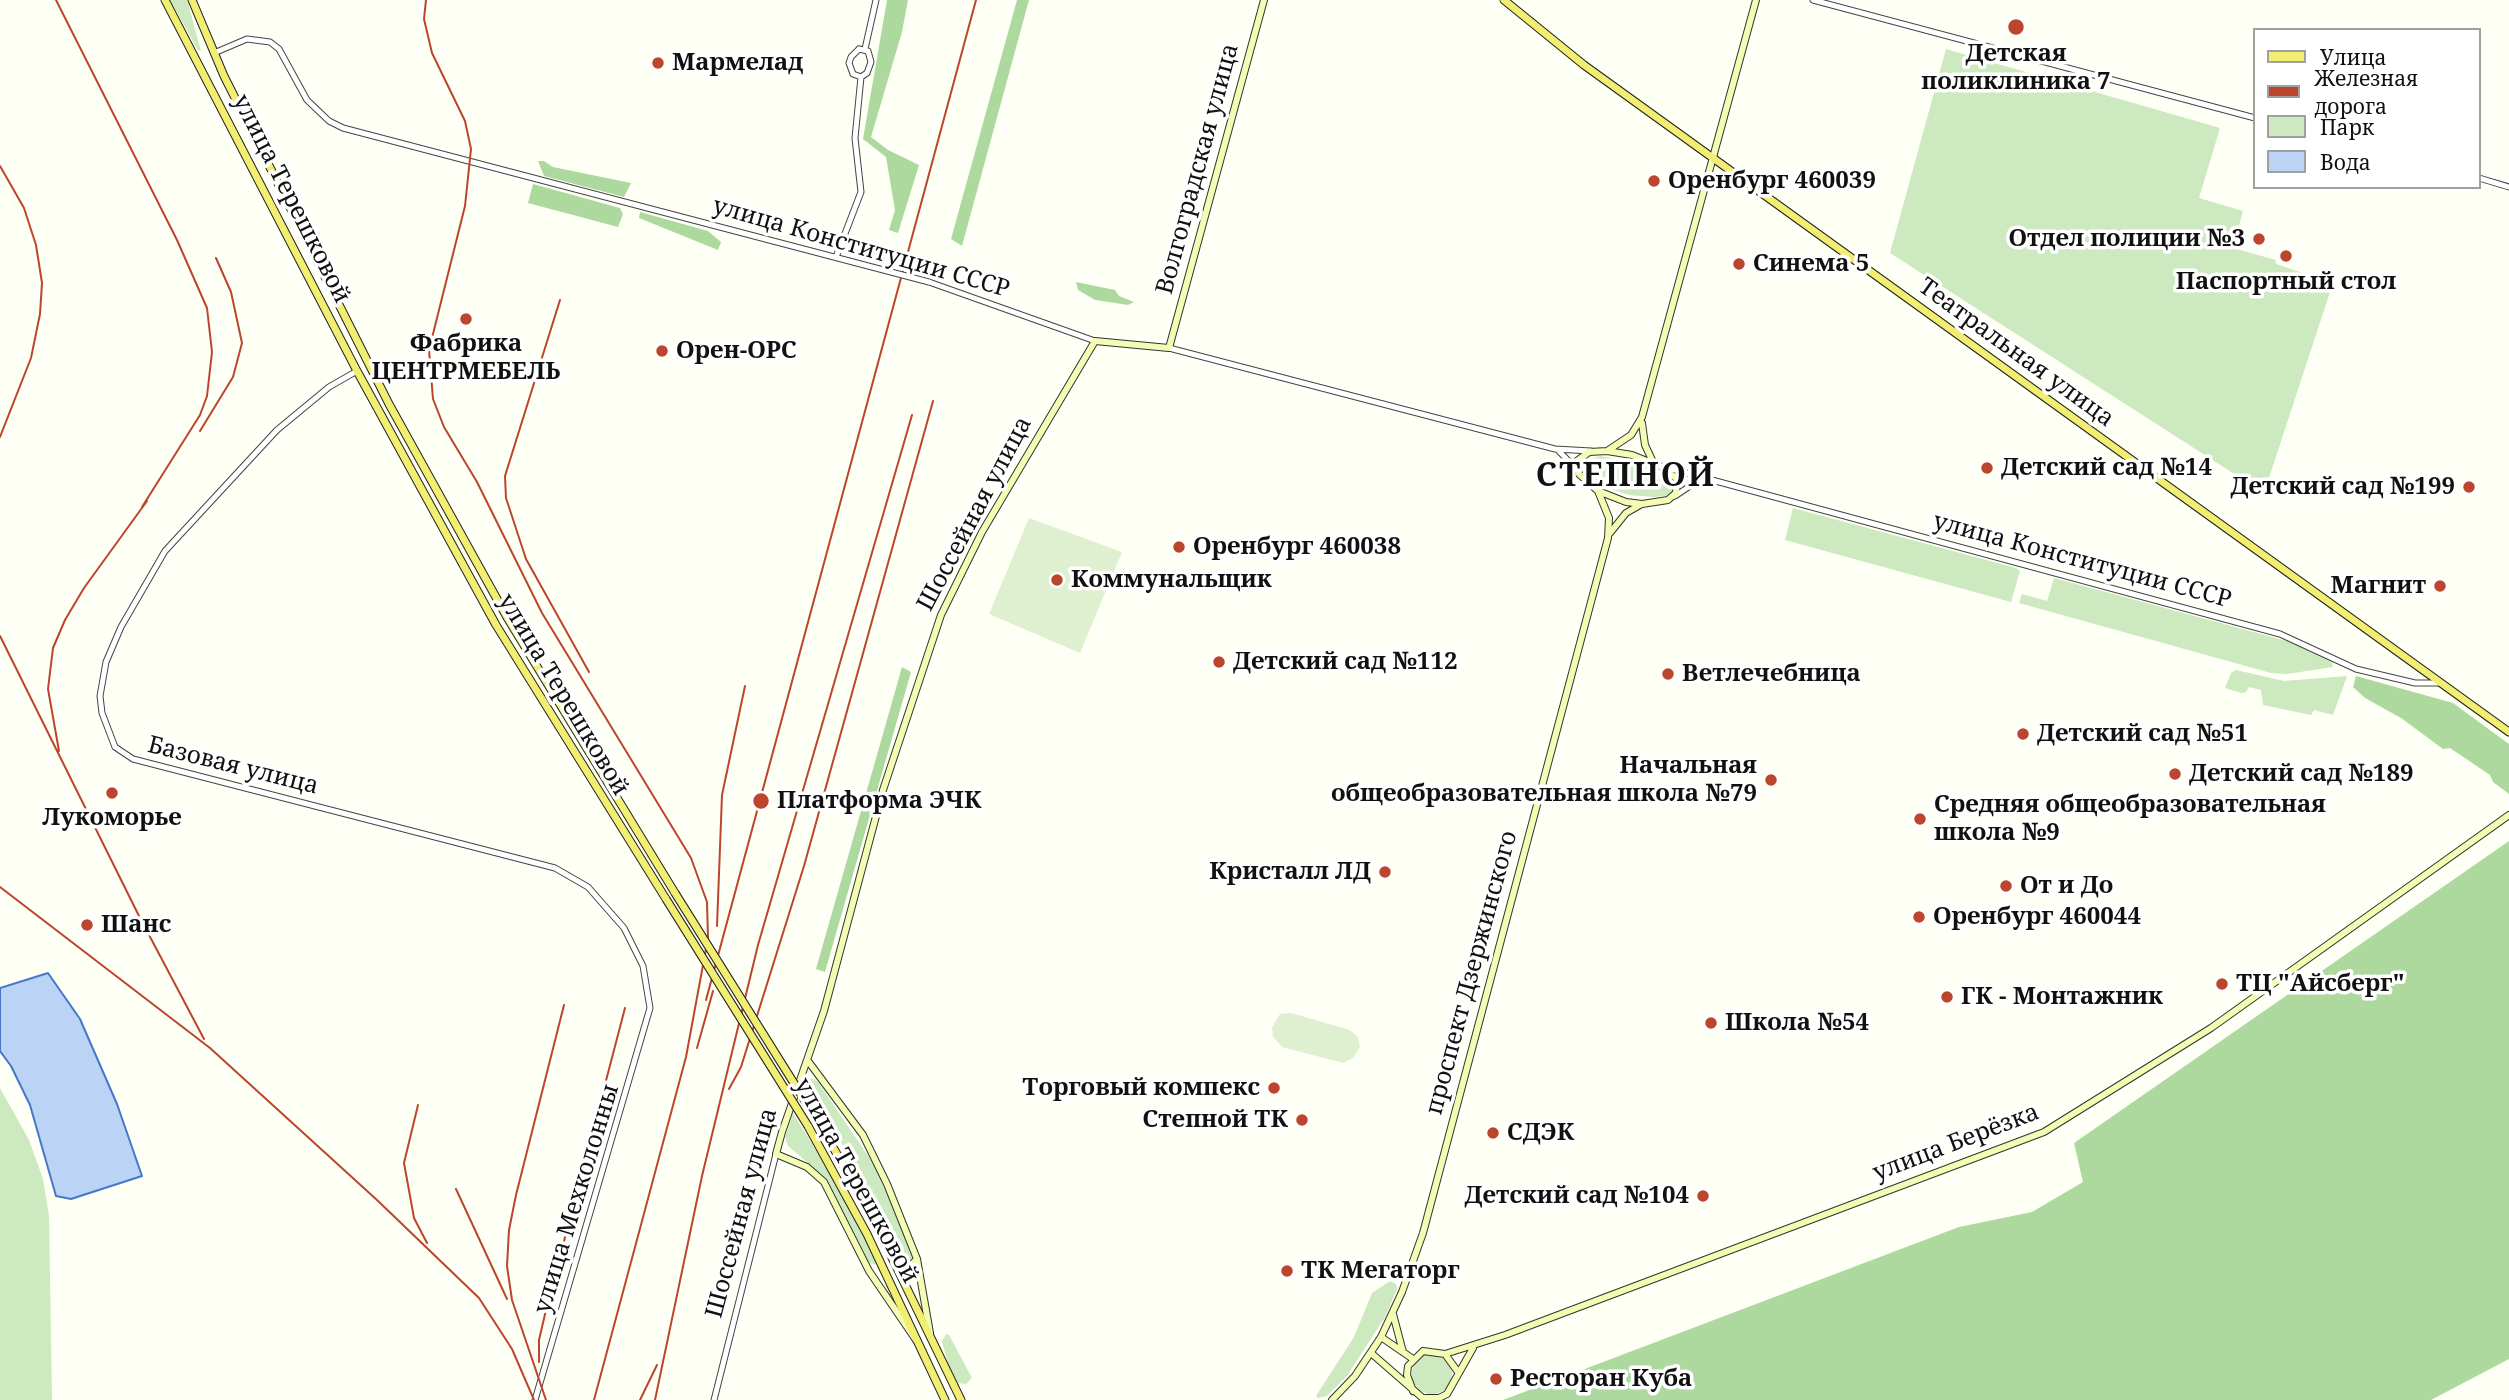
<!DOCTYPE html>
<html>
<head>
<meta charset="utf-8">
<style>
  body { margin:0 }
  #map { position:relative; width:2509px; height:1400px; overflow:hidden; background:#fefff5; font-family:"Noto Serif",serif }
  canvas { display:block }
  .legend { position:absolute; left:2253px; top:28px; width:228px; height:161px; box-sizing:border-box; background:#fff; border:2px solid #a0a0a0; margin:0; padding:9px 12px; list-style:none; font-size:21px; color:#111 }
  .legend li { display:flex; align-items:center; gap:14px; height:35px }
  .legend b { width:35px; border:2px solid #a0a0a0 }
</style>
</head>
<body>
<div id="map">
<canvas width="2509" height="1400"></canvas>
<ul class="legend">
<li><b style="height:9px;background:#f2ee71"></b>Улица</li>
<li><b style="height:9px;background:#bc452d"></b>Железная дорога</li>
<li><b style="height:19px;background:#cce9bf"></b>Парк</li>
<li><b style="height:19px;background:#bbd3f4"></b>Вода</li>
</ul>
</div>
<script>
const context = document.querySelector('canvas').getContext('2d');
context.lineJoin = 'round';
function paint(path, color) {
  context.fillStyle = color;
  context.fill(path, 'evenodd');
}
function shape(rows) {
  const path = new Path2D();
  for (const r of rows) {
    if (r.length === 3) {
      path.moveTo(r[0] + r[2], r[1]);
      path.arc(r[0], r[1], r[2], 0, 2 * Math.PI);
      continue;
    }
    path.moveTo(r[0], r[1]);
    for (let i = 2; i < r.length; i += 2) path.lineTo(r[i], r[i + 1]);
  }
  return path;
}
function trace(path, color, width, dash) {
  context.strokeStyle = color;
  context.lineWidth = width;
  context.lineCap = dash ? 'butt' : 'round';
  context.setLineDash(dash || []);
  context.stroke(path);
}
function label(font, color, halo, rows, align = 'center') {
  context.font = font + ' "Noto Serif",serif';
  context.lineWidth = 7;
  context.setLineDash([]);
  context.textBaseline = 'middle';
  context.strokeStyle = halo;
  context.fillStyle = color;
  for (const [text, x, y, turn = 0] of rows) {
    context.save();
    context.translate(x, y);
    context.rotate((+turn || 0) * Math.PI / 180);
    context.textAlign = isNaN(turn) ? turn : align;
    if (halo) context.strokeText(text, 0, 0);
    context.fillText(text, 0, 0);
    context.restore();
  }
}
paint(shape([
  [170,0,187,0,201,51,198,50],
  [1946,49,2220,128,2199,198,2243,211,2233,248,2276,260,2276,264,2333,283,2264,493,1890,253],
  [1600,456,1640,463,1670,479,1674,490,1670,495,1654,497,1629,495,1611,489,1588,475,1584,468,1588,460],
  [1793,508,2016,568,2020,571,2011,602,1785,540],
  [2054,578,2298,644,2332,662,2333,667,2287,674,2271,673,2019,603,2022,594,2047,601],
  [2236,670,2284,681,2347,676,2333,715,2314,710,2311,715,2263,705,2261,690,2249,687,2246,692,2241,693,2225,688,2231,673],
  [811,1078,818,1082,875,1166,911,1251,912,1258,908,1262,898,1256,845,1149,806,1085],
  [0,1088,29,1140,43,1179,49,1216,52,1400,0,1400],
  [793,1113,844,1196,877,1259,875,1265,869,1262,827,1179,788,1146,785,1137],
  [1390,1281,1396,1284,1397,1289,1385,1317,1347,1376,1327,1396,1318,1398,1316,1396,1354,1337,1372,1293],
  [946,1334,949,1335,972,1378,966,1384,958,1383,949,1366,942,1342],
  [1432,1374,20]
]), '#cce9bf');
paint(shape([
  [887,0,908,0,902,32,871,137,888,150,919,165,898,233,889,230,895,210,886,157,863,139],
  [1017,0,1029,0,962,246,951,239],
  [538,161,544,161,553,167,631,183,624,197,544,176],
  [533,184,620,208,623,214,618,227,528,203],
  [640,212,708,231,721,242,718,250,639,218],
  [1076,282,1115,290,1119,296,1134,302,1128,305,1095,300,1078,290],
  [902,667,911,672,825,972,816,969],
  [2356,676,2453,703,2509,744,2509,794,2493,782,2490,775,2450,748,2443,749,2401,718,2365,698,2353,687],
  [2509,841,2509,1359,2431,1400,1503,1400,1959,1227,2032,1212,2083,1182,2074,1143]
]), '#add99f');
paint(shape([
  [1029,518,1122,552,1080,653,989,614],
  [1291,1013,1350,1030,1358,1037,1360,1047,1353,1058,1343,1063,1282,1047,1273,1037,1272,1027,1280,1014]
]), '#def0d0');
const water = shape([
  [48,973,80,1019,117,1104,142,1176,71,1199,56,1196,30,1105,11,1066,0,1051,0,988,48,973]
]);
paint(water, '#bbd3f4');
trace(water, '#4578c8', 2);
const tertiary = shape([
  [1813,0,2255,118],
  [859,49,868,51,871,62,867,73,861,77,853,74,849,63,851,57,859,49],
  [865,49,876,0],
  [214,53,247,39,270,42,279,49,307,100,329,121,343,128,853,262],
  [2479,178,2509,187],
  [836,257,861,192,855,138,861,77],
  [929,282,1095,341],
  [1169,348,1555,449,1591,451],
  [357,371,329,387,277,430,165,551,121,627,106,662,100,696,102,713,115,747,133,759,555,868,588,887,624,928,643,966,650,1008,535,1400],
  [1558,450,1577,470],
  [1664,467,2280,634,2356,669,2415,683,2441,683],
  [1675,496,1696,482,1707,480],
  [714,1400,776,1154]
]);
const secondary = shape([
  [1642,423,1645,445,1653,462],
  [1607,451,1631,435,1642,417,1756,0],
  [1607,451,1632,455,1662,467,1677,479,1676,493,1668,500,1642,504,1626,502,1598,491,1579,474,1577,461,1589,452,1607,451],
  [1610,533,1626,513,1640,505],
  [808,1061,863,1135,887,1184,917,1259,930,1333],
  [895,1264,909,1267,917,1259],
  [1393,1314,1403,1352],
  [1381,1337,1413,1359],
  [916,1340,869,1271,824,1182,807,1167,776,1154,782,1132,824,1011,883,790,941,615,982,532,1095,341,1169,348,1264,0],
  [1371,1353,1425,1400],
  [1445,1354,1505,1335,2044,1132,2211,1028,2509,815],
  [1413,1391,1407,1375,1408,1366,1423,1351,1445,1354,1458,1372],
  [1423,1398,1439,1398,1447,1394,1473,1348],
  [1332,1400,1355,1376,1381,1337,1402,1292,1423,1233,1608,538,1609,518,1598,491]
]);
const primary = shape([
  [165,0,357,371,496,625,666,899],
  [192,0,224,76,389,404,508,619,675,893],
  [1504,0,1584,65,2509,732],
  [817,1120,865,1202,961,1400],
  [808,1126,867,1234,945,1400]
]);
trace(tertiary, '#444', 7);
trace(secondary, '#333', 8);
trace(primary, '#222', 9);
trace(tertiary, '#fff', 5);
trace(secondary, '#f4fbb3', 6);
trace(primary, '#f2ee71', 7);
trace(shape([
  [56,0,177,240,207,308,212,352,207,396,200,415,142,507],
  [426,0,424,19,432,53,465,121,471,149,465,206,429,350,433,399,444,427,477,482,542,613,691,858,707,902,708,938,686,1057,594,1400],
  [0,166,24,208,36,245,42,283,40,314,31,358,0,437],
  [560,300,505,476,506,498,526,559,589,672],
  [200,431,233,377,242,343,231,292,216,258],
  [0,636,139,916,204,1039],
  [59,751,48,689,53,648,65,620,84,588,147,501],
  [0,887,210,1048,377,1200,479,1298,512,1349,534,1400],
  [717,926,722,795,745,686],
  [706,1000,976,0],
  [697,1048,713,991],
  [729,1089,741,1067,804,866,933,401],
  [418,1105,404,1163,414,1218,427,1243],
  [456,1189,507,1299],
  [539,1362,539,1340,546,1310,625,1008],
  [546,1400,512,1300,507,1266,509,1230,516,1195,564,1005],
  [640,1400,657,1365],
  [655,1400,702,1176,758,945,912,415]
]), '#bc452d', 2);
const tertiaryBridge = shape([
  [853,262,929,282]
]);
const primaryBridge = shape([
  [675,893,817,1120],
  [666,899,808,1126]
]);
trace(tertiaryBridge, '#444', 7, []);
trace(primaryBridge, '#222', 9, []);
trace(tertiaryBridge, '#fff', 5);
trace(primaryBridge, '#f2ee71', 7);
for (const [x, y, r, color] of [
  [2016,27,9,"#bc452d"],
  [658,63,7,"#bc452d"],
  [1654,181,7,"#bc452d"],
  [2259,239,7,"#bc452d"],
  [2286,256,7,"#bc452d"],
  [1739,264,7,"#bc452d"],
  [466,319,7,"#bc452d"],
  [662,351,7,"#bc452d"],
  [1987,468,7,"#bc452d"],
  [2469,487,7,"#bc452d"],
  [1179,547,7,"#bc452d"],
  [1057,580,7,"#bc452d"],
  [2440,586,7,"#bc452d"],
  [1219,662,7,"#bc452d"],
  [1668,674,7,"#bc452d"],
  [2023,734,7,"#bc452d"],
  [2175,774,7,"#bc452d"],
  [1771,780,7,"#bc452d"],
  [112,793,7,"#bc452d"],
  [761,801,9,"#bc452d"],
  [1920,819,7,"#bc452d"],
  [1385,872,7,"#bc452d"],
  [2006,886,7,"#bc452d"],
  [1919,917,7,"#bc452d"],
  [87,925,7,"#bc452d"],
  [2222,984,7,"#bc452d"],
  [1947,997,7,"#bc452d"],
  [1711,1023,7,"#bc452d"],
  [1274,1088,7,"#bc452d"],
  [1302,1120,7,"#bc452d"],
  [1493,1133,7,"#bc452d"],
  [1703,1196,7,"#bc452d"],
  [1287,1271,7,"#bc452d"],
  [1496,1379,7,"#bc452d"]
]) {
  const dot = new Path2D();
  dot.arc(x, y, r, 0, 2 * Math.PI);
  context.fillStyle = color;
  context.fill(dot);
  trace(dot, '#fff', 2.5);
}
label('bold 24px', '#111', '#fff', [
  ["Детская",2016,54,"center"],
  ["поликлиника 7",2016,82,"center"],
  ["Мармелад",672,63],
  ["Оренбург 460039",1668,181],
  ["Отдел полиции №3",2245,239,"right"],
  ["Синема 5",1753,264],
  ["Паспортный стол",2286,282,"center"],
  ["Фабрика",466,344,"center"],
  ["ЦЕНТРМЕБЕЛЬ",466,372,"center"],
  ["Орен-ОРС",676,351],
  ["Детский сад №14",2001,468],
  ["Детский сад №199",2455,487,"right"],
  ["Оренбург 460038",1193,547],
  ["Коммунальщик",1071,580],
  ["Магнит",2426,586,"right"],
  ["Детский сад №112",1233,662],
  ["Ветлечебница",1682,674],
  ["Детский сад №51",2037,734],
  ["Начальная",1757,766,"right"],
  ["общеобразовательная школа №79",1757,794,"right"],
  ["Детский сад №189",2189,774],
  ["Платформа ЭЧК",777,801],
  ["Средняя общеобразовательная",1934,805],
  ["школа №9",1934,833],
  ["Лукоморье",112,818,"center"],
  ["Кристалл ЛД",1371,872,"right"],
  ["От и До",2020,886],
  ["Оренбург 460044",1933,917],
  ["Шанс",101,925],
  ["ТЦ \"Айсберг\"",2236,984],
  ["ГК - Монтажник",1961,997],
  ["Школа №54",1725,1023],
  ["Торговый компекс",1260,1088,"right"],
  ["Степной ТК",1288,1120,"right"],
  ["СДЭК",1507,1133],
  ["Детский сад №104",1689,1196,"right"],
  ["ТК Мегаторг",1301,1271],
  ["Ресторан Куба",1510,1379]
], 'left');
label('24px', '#111', '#fff', [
  ["Волгоградская улица",1198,169,-75],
  ["улица Терешковой",291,199,63],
  ["улица Конституции СССР",861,248,16],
  ["Театральная улица",2016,353,36],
  ["Шоссейная улица",975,514,-62],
  ["улица Конституции СССР",2082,561,15],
  ["улица Терешковой",563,695,59],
  ["Базовая улица",233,766,14],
  ["проспект Дзержинского",1472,973,-75],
  ["улица Берёзка",1956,1143,-21],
  ["улица Терешковой",856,1181,61],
  ["улица Мехколонны",577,1199,-73],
  ["Шоссейная улица",742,1213,-75]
]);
context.letterSpacing = '2px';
label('bold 32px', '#111', '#fff', [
  ["СТЕПНОЙ",1626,477]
]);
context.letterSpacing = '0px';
</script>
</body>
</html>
